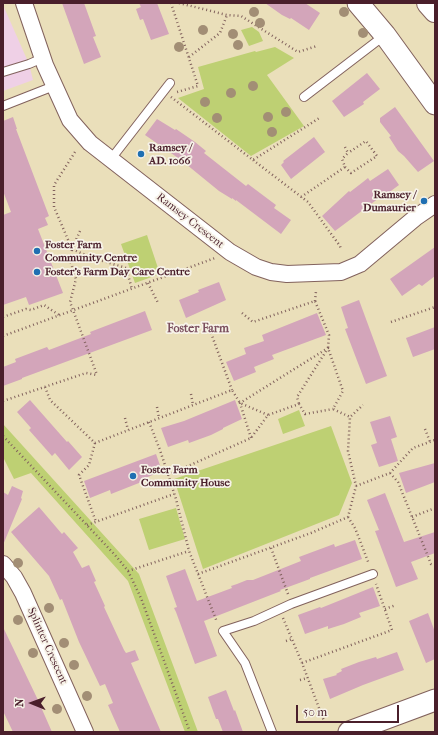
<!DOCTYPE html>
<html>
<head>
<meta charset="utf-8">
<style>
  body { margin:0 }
  #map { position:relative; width:438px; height:735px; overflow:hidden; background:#eadfba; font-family:"IM FELL French Canon",serif }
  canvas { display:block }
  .frame { position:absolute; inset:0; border:4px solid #4a1f2b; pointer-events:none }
  .north { position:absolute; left:12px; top:683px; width:40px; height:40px; -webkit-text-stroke:3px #f7f3e8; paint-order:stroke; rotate:271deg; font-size:11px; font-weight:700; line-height:16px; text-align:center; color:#4a1f2b }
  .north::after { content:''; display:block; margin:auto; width:14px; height:18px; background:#4a1f2b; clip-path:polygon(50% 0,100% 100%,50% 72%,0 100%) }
  .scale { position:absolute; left:296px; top:705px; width:103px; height:18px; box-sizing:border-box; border:2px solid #4a1f2b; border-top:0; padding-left:5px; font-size:12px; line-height:14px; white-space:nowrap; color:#4a1f2b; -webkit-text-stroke:3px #f7f3e8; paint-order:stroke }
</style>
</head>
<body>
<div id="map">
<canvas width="438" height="735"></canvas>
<div class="frame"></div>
<div class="north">N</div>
<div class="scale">50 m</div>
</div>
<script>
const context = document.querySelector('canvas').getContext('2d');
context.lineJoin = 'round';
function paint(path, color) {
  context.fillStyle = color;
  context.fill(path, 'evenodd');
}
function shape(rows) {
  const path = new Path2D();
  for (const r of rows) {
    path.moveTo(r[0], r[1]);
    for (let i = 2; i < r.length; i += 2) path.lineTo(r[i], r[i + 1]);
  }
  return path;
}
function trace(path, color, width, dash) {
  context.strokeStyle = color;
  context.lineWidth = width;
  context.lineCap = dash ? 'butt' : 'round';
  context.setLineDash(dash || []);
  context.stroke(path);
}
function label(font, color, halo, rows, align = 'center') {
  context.font = font + ' "IM FELL French Canon",serif';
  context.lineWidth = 3.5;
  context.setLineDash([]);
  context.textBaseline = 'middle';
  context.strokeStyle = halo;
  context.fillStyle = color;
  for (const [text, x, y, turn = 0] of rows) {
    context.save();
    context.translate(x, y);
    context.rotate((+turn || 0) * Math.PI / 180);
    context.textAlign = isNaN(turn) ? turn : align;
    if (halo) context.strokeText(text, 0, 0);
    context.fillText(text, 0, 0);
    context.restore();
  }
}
paint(shape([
  [3,5,29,64,33,80,3,91]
]), '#efd0e6');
paint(shape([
  [252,27,259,32,263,41,249,46,241,30],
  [275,47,294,58,267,75,304,126,251,156,178,98,204,89,198,67,255,51,256,52],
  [147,235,160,274,135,283,121,244],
  [299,410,305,426,283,434,278,419],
  [3,424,139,574,198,732,185,732,128,581,31,473,14,479,3,457],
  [331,426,352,483,339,515,203,569,174,479],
  [176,508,185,539,149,550,139,519]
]), '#bed073');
paint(shape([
  [62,3,84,3,96,36,93,37,101,57,84,64],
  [139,3,157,3,169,34,151,40,143,19,140,20,136,9,141,7],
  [265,3,305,3,320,13,309,30,291,18,290,19,282,15],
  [367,73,380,89,363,102,364,104,344,117,332,101],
  [395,107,434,161,418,172,404,156,398,151,389,137,391,136,380,122,380,118],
  [13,117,17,129,16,129,49,216,45,218,48,225,38,229,63,293,29,305,26,297,3,305,3,215,11,212,3,191,3,121],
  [157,119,175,130,176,129,195,142,206,151,204,153,246,186,248,184,276,205,274,208,291,220,281,234,236,200,236,201,232,198,232,199,219,191,181,160,145,135],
  [314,137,325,152,291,179,281,165,284,162,283,161],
  [388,169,399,185,380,199,379,198,335,231,322,216,349,191,350,192,363,182,368,178,370,181],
  [435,247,435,276,422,286,419,284,402,296,390,279],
  [219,282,226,300,186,318,179,300,199,292,198,290],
  [359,300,387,376,366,384,345,329,348,328,341,307],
  [145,311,152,330,22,378,22,379,3,386,3,367,16,362,15,359,47,347,49,350,91,334,90,332],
  [317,313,326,335,272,355,274,359,254,367,256,372,234,381,226,362,246,354,244,348,264,341,262,335],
  [435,327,435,349,413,357,406,338],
  [30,400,67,442,68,441,82,457,69,470,55,453,52,456,29,430,31,428,17,412],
  [235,400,242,419,223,428,223,429,211,435,189,443,188,440,168,447,161,428,184,421],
  [390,416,397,437,391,439,398,461,379,467,371,445,377,443,370,422],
  [156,454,162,471,143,479,144,481,111,494,110,490,90,498,84,481],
  [435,463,435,482,406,493,399,473],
  [12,486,23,491,21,498,22,499,3,545,3,492,8,495],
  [385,493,404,542,435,532,435,553,411,562,418,579,396,587,375,531,379,530,367,500],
  [39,507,62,534,64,532,78,548,73,552,82,568,89,565,96,581,94,582,105,606,104,607,124,650,126,653,135,650,139,660,131,663,161,732,120,732,108,705,113,703,105,684,100,686,79,642,62,599,60,600,49,576,11,532],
  [355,540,362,559,310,578,310,579,280,590,281,591,204,621,217,656,195,664,176,612,174,608,177,607,166,576,185,569,197,601,232,588,231,586,237,584,247,580,253,580,301,561,299,557,307,554,334,544,335,547],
  [373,587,380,606,359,613,361,617,344,624,328,629,328,626,305,634,298,615,320,607,321,608],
  [428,613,435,632,435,659,426,663,409,621],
  [3,627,37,698,52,732,13,732,3,711],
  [397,652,404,670,363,685,330,699,323,679,337,675,336,674,342,671,341,669,359,662,376,657,377,659],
  [226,690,234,711,235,710,243,732,223,732,218,719,216,719,208,697]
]), '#d3a5ba');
const service = shape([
  [3,72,29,64,43,58],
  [304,97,385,35],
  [3,106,54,86],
  [111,159,170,83],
  [272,732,245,663,223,631,254,621,291,604,373,574]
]);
const minor = shape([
  [24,3,45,65,70,120,90,143,230,252,256,267,271,272,287,274,341,272,360,264,415,218,435,204],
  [3,564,14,577,23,593,85,732]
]);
const tertiary = shape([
  [358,3,385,35,435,104],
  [349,732,435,700]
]);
const motorway = shape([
  [428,3,435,11]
]);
trace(service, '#82625d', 10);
trace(minor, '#82625d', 18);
trace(tertiary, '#82625d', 23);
trace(motorway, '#82625d', 24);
trace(shape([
  [171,3,198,86,177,92],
  [179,3,227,15,241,16,298,52,317,46],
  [189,57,220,33,227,15],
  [171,97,253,160,321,117],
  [75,152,54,185,54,207,72,249,71,263,76,279,70,302,97,375],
  [253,160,308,202,340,246,341,250],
  [345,167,351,173,377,156,366,141,348,153],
  [301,197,345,167,342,159,348,153,345,147],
  [80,231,72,249,90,257,126,268,132,289],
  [148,283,158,303],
  [315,301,316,291],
  [242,313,253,322,315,301,329,335,328,348,343,391,333,409,350,417],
  [3,317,26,309,31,310,44,305,59,315],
  [391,322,435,307],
  [211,333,232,390],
  [3,336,215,258],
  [45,387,50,400,95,443,232,390,240,403,268,415],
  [191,394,193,405],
  [3,401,86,373,97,375],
  [157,407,159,418],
  [125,418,128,430],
  [149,422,160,450,176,499,189,551,217,622],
  [425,429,430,442],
  [3,436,115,555,128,571,141,598,190,732],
  [251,438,240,403,328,348,297,397,299,404],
  [95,443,89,465,79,475,96,522],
  [390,473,398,482,431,564,435,565],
  [168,475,251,438,268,415,299,404,305,414,333,409],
  [356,486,390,473,413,448,435,440],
  [348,517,355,528,369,564],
  [412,517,435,508],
  [87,525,174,494],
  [271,548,288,594],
  [128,571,189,551],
  [198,574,311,533,348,517,356,486,348,451,350,417,363,405],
  [385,609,396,605],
  [283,618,302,663,324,721],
  [286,641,292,639],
  [302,663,392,630,376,584],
  [300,680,308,678]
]), '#82625d', 2.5, [1, 3]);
trace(service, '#fff', 8);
trace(minor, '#fff', 16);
trace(tertiary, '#fff', 21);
trace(motorway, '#fff', 22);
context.fillStyle = '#a28e75';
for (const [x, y] of [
  [254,12],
  [344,12],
  [260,23],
  [203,30],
  [363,33],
  [233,34],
  [238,45],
  [179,47],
  [253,86],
  [231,93],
  [205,102],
  [286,112],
  [268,117],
  [217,118],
  [272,132],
  [18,563],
  [49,608],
  [18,620],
  [64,643],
  [33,653],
  [74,665],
  [87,696],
  [57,709]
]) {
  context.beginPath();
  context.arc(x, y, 5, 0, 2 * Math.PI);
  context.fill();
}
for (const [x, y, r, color] of [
  [141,154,4,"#1f6fb2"],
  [424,201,4,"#1f6fb2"],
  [37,251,4,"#1f6fb2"],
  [37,272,4,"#1f6fb2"],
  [133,476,4,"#1f6fb2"]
]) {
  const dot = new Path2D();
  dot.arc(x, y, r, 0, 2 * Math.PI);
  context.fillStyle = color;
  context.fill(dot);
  trace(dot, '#f7f3e8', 1.5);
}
label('bold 11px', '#4a1f2b', '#f7f3e8', [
  ["Ramsey /",149,148],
  ["AD. 1066",149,161],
  ["Ramsey /",416,195,"right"],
  ["Dumaurier",416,208,"right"],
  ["Foster Farm",45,245],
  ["Community Centre",45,258],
  ["Foster's Farm Day Care Centre",45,272],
  ["Foster Farm",141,470],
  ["Community House",141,483]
], 'left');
label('11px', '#4a1f2b', '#f7f3e8', [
  ["Ramsey Crescent",190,221,38],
  ["Splinter Crescent",47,646,66]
]);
label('bold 12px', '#7a4e5d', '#f7f3e8', [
  ["Foster Farm",198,329]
]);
</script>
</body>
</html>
